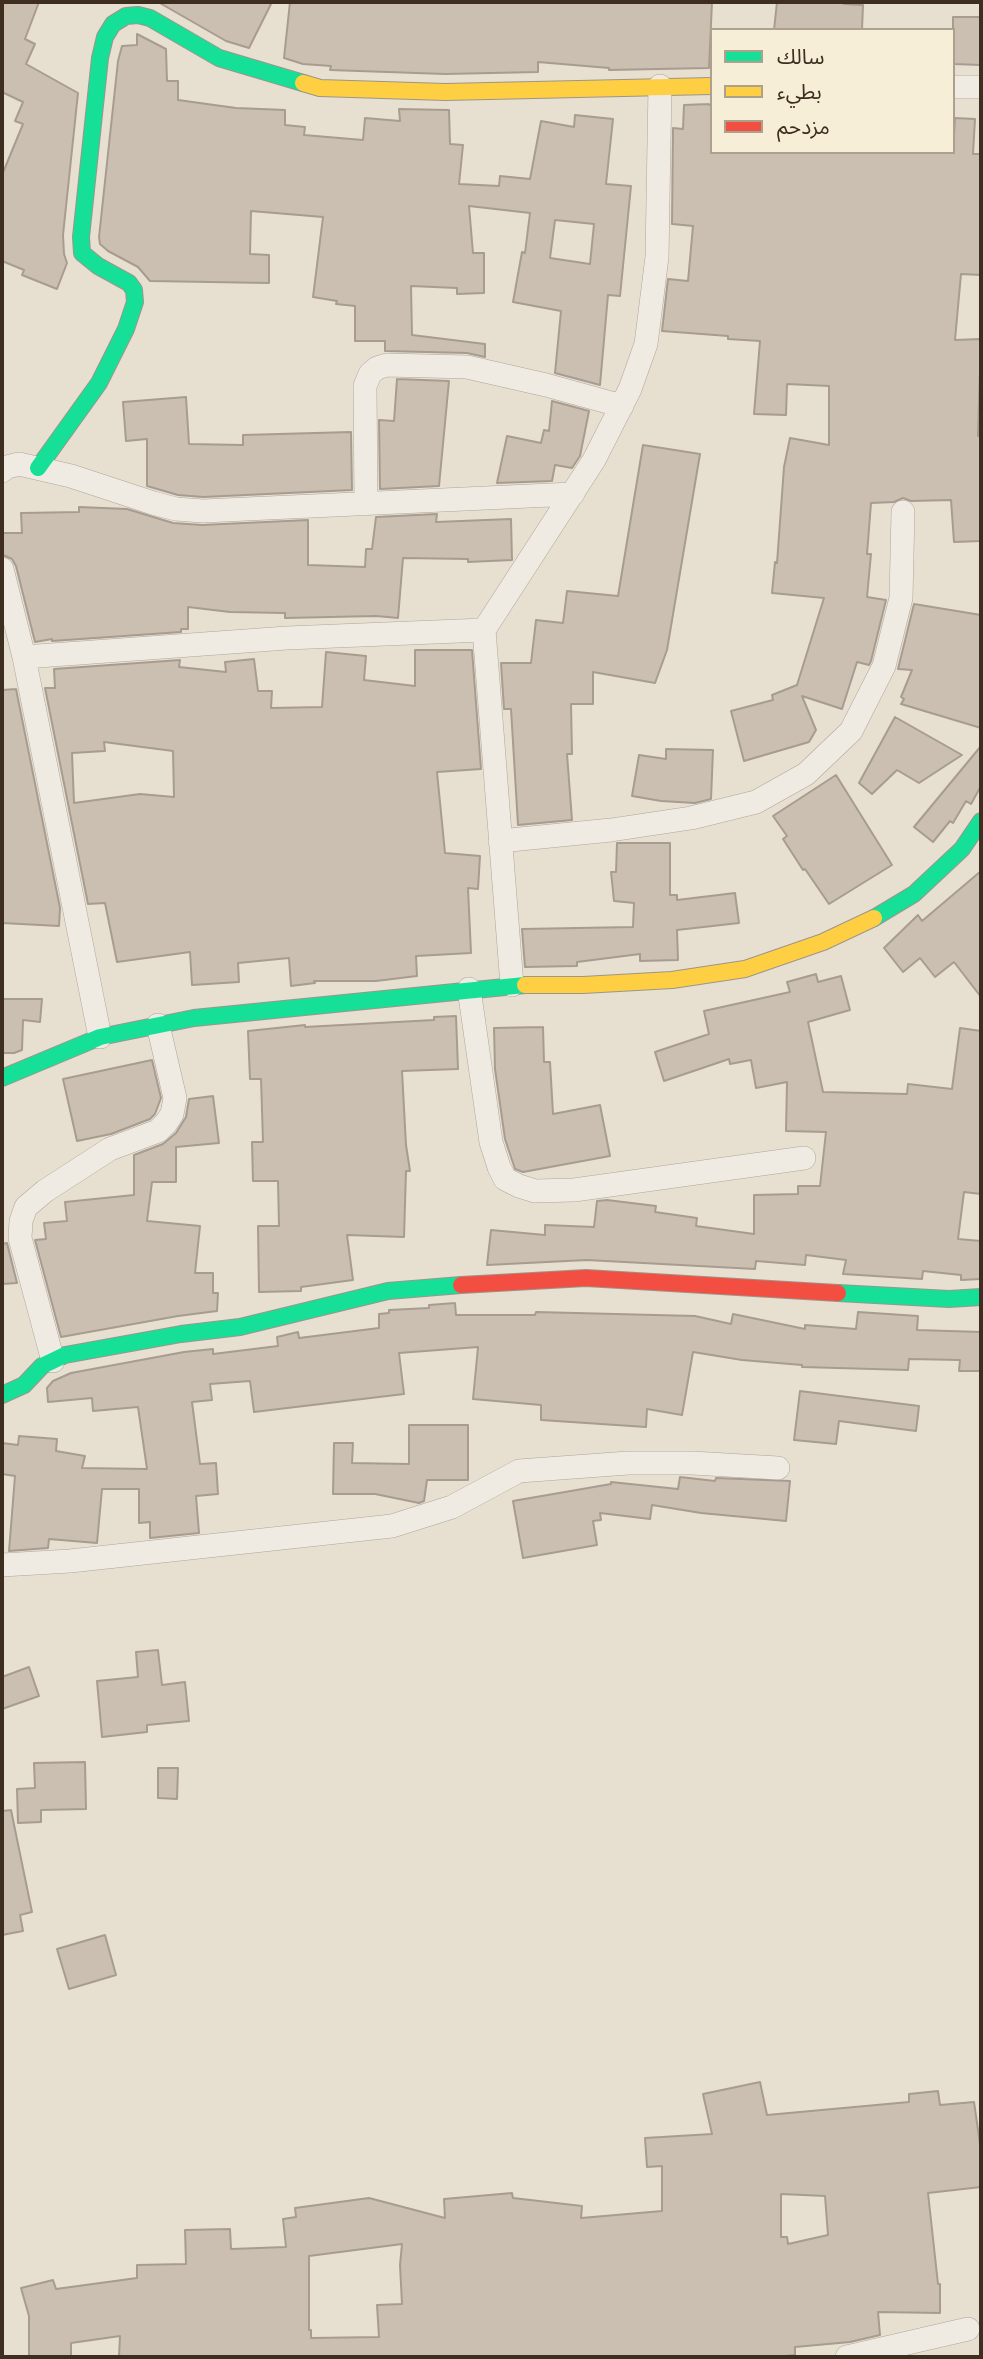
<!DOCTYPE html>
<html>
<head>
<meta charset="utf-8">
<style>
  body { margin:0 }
  #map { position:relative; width:983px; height:2359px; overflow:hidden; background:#e7e0d1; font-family:Bitter,"Noto Sans Arabic",serif }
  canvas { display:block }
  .frame { position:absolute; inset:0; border:4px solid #3d2e20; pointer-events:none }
  .legend { position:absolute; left:710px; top:28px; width:245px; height:126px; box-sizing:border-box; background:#f7eed8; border:2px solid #ada18e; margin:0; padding:9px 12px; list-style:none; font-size:21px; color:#3d2e20 }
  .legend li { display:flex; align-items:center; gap:14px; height:35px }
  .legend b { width:35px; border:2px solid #ada18e }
</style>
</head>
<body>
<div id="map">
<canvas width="983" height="2359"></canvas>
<div class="frame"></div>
<ul class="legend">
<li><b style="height:9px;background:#16e098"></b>سالك</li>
<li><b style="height:9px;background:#ffcf43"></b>بطيء</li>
<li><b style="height:9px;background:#f24e42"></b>مزدحم</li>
</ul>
</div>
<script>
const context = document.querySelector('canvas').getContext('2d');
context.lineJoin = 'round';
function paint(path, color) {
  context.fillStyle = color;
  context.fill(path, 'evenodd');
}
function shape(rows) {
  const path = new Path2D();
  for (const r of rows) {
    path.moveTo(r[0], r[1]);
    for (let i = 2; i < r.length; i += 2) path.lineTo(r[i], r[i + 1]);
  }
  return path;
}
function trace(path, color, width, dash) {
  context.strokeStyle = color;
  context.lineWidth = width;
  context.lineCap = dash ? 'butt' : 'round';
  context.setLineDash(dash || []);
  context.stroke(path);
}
const building = shape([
  [2,2,39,2,25,39,35,44,26,64,78,93,63,235,64,254,67,263,57,289,22,275,24,270,2,261,2,175,23,124,15,121,23,102,2,92,2,2],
  [158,2,272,2,249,48,226,41,158,2],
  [290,2,712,2,709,68,609,70,609,68,538,62,538,72,445,74,330,70,331,66,303,64,284,58,290,2],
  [777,2,844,2,844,4,863,5,862,30,774,30,777,2],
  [953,17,981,17,981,65,953,64,953,17],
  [137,34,166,49,167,81,178,81,178,100,236,108,285,110,285,125,305,127,304,135,363,140,365,118,400,121,399,109,449,110,450,144,463,145,459,184,499,186,500,176,530,179,541,121,574,127,575,115,613,119,606,184,631,186,620,296,608,295,600,385,555,373,561,311,513,302,522,252,525,253,530,213,469,206,473,253,484,253,484,293,457,294,457,288,411,286,412,335,485,344,485,357,467,353,385,351,385,341,355,341,355,306,336,304,337,301,313,297,323,217,251,211,250,254,269,255,269,283,150,281,138,267,108,251,100,244,99,237,118,61,122,46,137,45,137,34],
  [555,220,594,224,590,264,550,258,555,220],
  [708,104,712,106,712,152,953,152,955,118,975,119,973,154,981,154,981,275,961,274,955,340,981,339,978,436,981,436,981,541,954,542,951,500,911,501,903,498,894,502,871,503,867,554,871,554,867,597,886,600,871,661,869,665,857,662,842,709,802,696,816,730,809,742,744,761,731,711,773,700,772,695,797,685,824,598,772,593,775,562,777,563,784,467,790,438,829,445,829,386,787,384,786,415,754,414,760,341,728,339,728,336,662,331,668,279,688,281,693,226,672,224,673,128,683,129,684,105,708,104],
  [397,379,449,381,439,486,380,489,379,420,394,421,397,379],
  [186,397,189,444,243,445,243,435,351,432,352,490,203,497,178,495,147,486,147,439,126,441,123,402,186,397],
  [552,401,589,411,580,456,572,468,555,465,552,481,497,483,507,436,541,443,544,430,549,431,552,401],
  [643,445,700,454,667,650,655,683,593,672,593,704,571,704,572,754,567,754,572,820,518,825,511,709,504,709,501,663,531,663,536,620,563,623,567,591,618,596,643,445],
  [79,507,127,509,173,523,202,525,308,520,308,565,365,567,366,549,372,549,376,517,437,514,436,522,511,519,512,560,468,562,468,559,403,558,398,618,376,616,285,618,285,613,230,612,188,607,188,629,181,629,181,632,52,641,52,639,35,642,16,566,12,559,3,555,3,533,22,533,21,513,79,512,79,507],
  [914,604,981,615,981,728,901,704,904,699,901,697,912,670,898,669,914,604],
  [415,650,472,650,481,769,437,772,445,853,480,856,478,889,468,888,471,953,416,956,417,976,376,981,314,981,315,983,291,986,289,958,238,963,239,982,192,985,190,952,117,962,105,903,88,904,45,688,55,688,54,669,180,660,179,667,226,672,225,662,254,659,258,691,272,691,271,708,322,707,326,652,366,656,364,680,415,686,415,650],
  [104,742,173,751,174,797,140,794,74,803,72,753,105,751,104,742],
  [16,689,60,908,59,926,2,923,2,690,16,689],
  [895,717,962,755,919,783,897,770,872,794,859,783,895,717],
  [981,746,981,786,971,804,966,801,953,823,950,821,933,842,914,827,981,746],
  [666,749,713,750,711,799,695,803,661,801,632,796,639,755,666,759,666,749],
  [836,775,892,865,829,904,805,869,803,870,783,839,787,836,773,816,836,775],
  [617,843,670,843,670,895,677,895,677,900,735,893,739,923,677,930,678,960,640,961,640,954,577,962,577,966,525,967,522,929,633,927,634,903,614,901,611,872,616,872,617,843],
  [981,871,981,997,954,962,935,977,920,958,903,972,884,948,918,915,922,921,981,871],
  [816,974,818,982,841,976,850,1010,808,1022,823,1092,907,1094,908,1084,952,1089,960,1028,981,1031,981,1194,964,1192,958,1239,981,1241,981,1279,961,1280,961,1275,923,1271,922,1279,843,1274,846,1260,806,1255,805,1265,756,1261,755,1269,587,1260,487,1265,491,1230,545,1235,545,1225,594,1227,597,1201,607,1200,656,1206,655,1212,697,1218,696,1226,754,1234,754,1195,798,1194,798,1186,820,1186,826,1132,786,1131,787,1082,756,1088,751,1060,730,1064,729,1059,664,1081,655,1052,709,1034,704,1011,790,992,787,982,816,974],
  [2,999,42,999,40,1022,23,1020,22,1050,14,1053,2,1053,2,999],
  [456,1016,458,1069,402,1071,406,1145,410,1171,406,1171,404,1237,347,1235,353,1280,301,1287,301,1291,259,1292,258,1226,279,1226,278,1181,253,1181,252,1142,263,1142,261,1079,250,1079,248,1031,305,1025,305,1027,434,1020,434,1017,456,1016],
  [543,1027,544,1062,550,1062,553,1114,600,1105,610,1156,523,1172,515,1169,505,1139,495,1069,494,1028,543,1027],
  [152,1060,161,1098,155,1114,150,1119,111,1134,77,1141,63,1079,152,1060],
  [213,1096,219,1143,176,1147,176,1182,152,1182,147,1221,200,1226,195,1273,213,1273,213,1293,218,1293,217,1311,178,1316,61,1337,35,1240,46,1239,44,1223,67,1221,65,1202,134,1195,134,1155,163,1144,176,1133,186,1117,189,1099,213,1096],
  [7,1243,17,1283,2,1284,2,1244,7,1243],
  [455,1303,456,1315,535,1315,536,1312,695,1316,731,1324,733,1314,805,1329,805,1325,856,1329,858,1312,918,1316,917,1330,981,1332,981,1371,959,1371,960,1360,909,1359,908,1370,802,1367,802,1365,742,1360,693,1352,682,1415,647,1409,646,1427,541,1420,541,1405,473,1399,478,1347,399,1353,404,1394,254,1412,250,1381,210,1384,212,1400,192,1402,200,1464,216,1463,218,1494,196,1496,199,1533,150,1538,150,1522,139,1523,139,1489,102,1489,97,1543,49,1539,48,1548,9,1551,15,1476,2,1474,2,1443,18,1445,19,1436,57,1439,56,1451,85,1456,82,1468,147,1469,138,1407,93,1411,92,1398,48,1402,47,1388,53,1381,71,1373,184,1352,213,1349,213,1354,278,1346,277,1337,298,1332,299,1338,379,1328,379,1314,389,1313,389,1310,429,1308,429,1305,455,1303],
  [800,1391,919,1406,916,1431,839,1421,836,1444,794,1440,800,1391],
  [409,1425,468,1425,468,1480,427,1480,424,1501,419,1503,375,1494,333,1494,334,1443,353,1443,352,1463,409,1464,409,1425],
  [680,1477,715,1481,716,1478,790,1481,786,1521,701,1513,652,1505,650,1519,600,1513,601,1520,593,1521,597,1545,523,1558,513,1501,611,1484,611,1482,678,1489,680,1477],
  [158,1650,162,1685,185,1682,189,1721,147,1725,147,1732,102,1737,97,1681,138,1677,136,1652,158,1650],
  [29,1667,39,1696,2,1709,2,1677,29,1667],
  [85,1762,86,1809,41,1810,41,1822,18,1823,17,1789,35,1788,34,1763,85,1762],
  [158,1768,178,1768,177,1799,158,1798,158,1768],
  [11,1810,32,1912,20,1915,23,1931,2,1935,2,1811,11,1810],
  [105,1935,116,1975,69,1989,57,1949,105,1935],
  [760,2082,767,2115,909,2102,909,2094,938,2091,940,2105,974,2102,980,2144,981,2187,928,2193,938,2284,940,2284,940,2313,878,2312,880,2335,850,2342,795,2347,795,2355,774,2357,119,2357,120,2336,71,2343,71,2357,29,2357,29,2316,21,2288,53,2280,56,2289,137,2278,137,2265,186,2264,185,2230,230,2229,231,2249,286,2247,283,2219,296,2217,295,2208,369,2198,445,2218,444,2199,512,2193,513,2198,582,2206,581,2218,662,2211,662,2166,647,2167,645,2138,712,2134,703,2094,760,2082],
  [781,2194,825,2196,828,2235,788,2244,787,2237,781,2237,781,2194],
  [402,2244,400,2265,402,2304,377,2305,379,2337,311,2338,311,2330,309,2330,309,2256,402,2244]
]);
paint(building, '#cbbfb2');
trace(building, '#a89c90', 2);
const street = shape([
  [953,87,981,87],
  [2,471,7,467,19,464,71,476,153,503,176,509,203,511,573,494],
  [366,504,365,386,370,374,377,368,387,365,467,367,546,385,622,406],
  [2,569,24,657,100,1037],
  [24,657,287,638,484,630],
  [500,841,611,830,691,818,756,802,806,774,851,731,884,666,901,598,903,512],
  [512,985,484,630,594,460,630,389,646,344,657,257,660,86],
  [469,989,491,1142,499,1167,505,1179,519,1186,535,1191,574,1190,804,1158],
  [53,1361,20,1238,21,1221,26,1207,45,1191,110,1149,158,1131,166,1123,172,1114,175,1098,158,1025],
  [2,1565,70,1561,392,1526,452,1507,519,1471,628,1463,692,1463,778,1468],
  [847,2357,968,2329]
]);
const fast = shape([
  [38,468,99,383,126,329,135,302,134,290,129,283,98,266,82,253,81,237,100,58,105,37,113,24,126,16,138,15,150,18,219,58,303,83],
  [874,918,914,894,962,849,981,821],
  [2,1078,100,1037,194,1018,525,985],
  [838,1293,949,1299,981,1297],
  [2,1395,24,1385,42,1366,65,1355,181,1334,240,1327,388,1291,461,1285]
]);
const slow = shape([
  [303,83,320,88,445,92,712,86],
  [525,985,583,985,672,980,745,969,823,942,874,918]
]);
const jam = shape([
  [461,1285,586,1278,838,1293]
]);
trace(street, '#ada599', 24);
trace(fast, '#9c958a', 18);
trace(slow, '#9c958a', 18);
trace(jam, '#9c958a', 18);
trace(street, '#efebe3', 23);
trace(fast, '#16e098', 16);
trace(slow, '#ffcf43', 16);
trace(jam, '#f24e42', 16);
</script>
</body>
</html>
